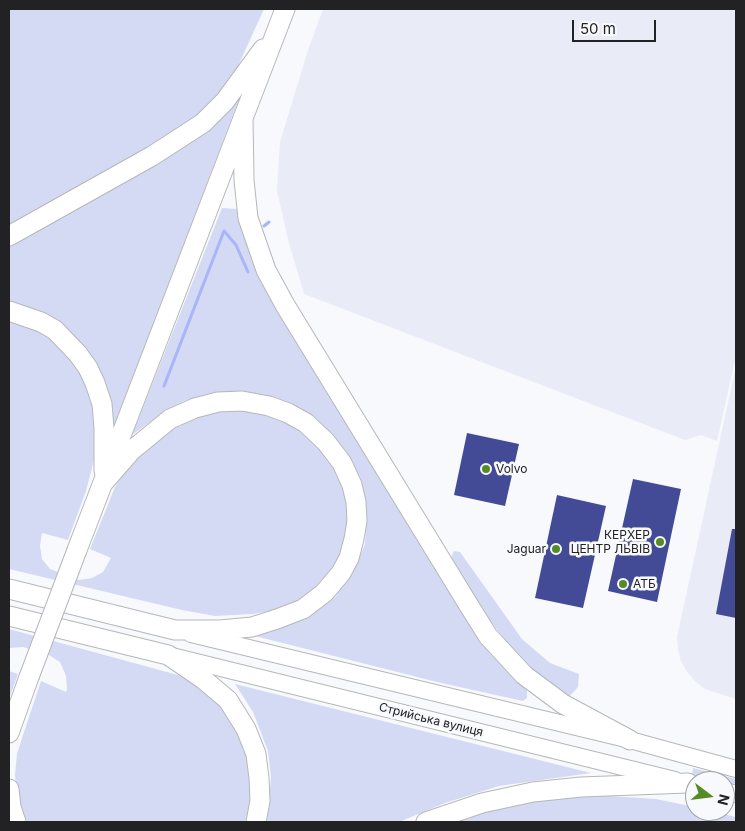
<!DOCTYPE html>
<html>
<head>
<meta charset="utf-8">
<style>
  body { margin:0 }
  #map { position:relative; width:745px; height:831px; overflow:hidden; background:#f8f9fd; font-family:Inter,sans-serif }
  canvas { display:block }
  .frame { position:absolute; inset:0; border:10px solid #222224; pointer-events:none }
  .north { position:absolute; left:685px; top:771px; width:50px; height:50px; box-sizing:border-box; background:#f8f9fd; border:1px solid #a2a3a6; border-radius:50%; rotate:105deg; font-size:14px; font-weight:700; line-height:20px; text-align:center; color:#222224 }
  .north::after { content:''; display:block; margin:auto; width:18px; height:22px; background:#558b25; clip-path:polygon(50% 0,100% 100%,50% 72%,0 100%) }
  .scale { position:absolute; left:572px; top:20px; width:84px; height:22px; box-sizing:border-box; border:2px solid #222224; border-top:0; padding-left:6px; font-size:15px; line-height:18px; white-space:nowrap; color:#222224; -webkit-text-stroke:4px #f8f9fd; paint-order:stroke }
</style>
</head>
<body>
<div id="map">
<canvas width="745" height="831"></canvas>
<div class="frame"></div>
<div class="north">N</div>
<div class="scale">50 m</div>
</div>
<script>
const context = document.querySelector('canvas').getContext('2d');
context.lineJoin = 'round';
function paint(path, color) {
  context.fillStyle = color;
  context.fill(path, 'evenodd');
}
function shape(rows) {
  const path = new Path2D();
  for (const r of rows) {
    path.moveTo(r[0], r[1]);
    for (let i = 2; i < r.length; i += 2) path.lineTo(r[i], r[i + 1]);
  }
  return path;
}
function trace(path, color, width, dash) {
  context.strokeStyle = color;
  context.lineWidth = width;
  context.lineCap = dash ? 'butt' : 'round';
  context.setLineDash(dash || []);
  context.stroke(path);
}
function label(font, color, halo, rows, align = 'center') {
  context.font = font + ' Inter,sans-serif';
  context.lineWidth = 5;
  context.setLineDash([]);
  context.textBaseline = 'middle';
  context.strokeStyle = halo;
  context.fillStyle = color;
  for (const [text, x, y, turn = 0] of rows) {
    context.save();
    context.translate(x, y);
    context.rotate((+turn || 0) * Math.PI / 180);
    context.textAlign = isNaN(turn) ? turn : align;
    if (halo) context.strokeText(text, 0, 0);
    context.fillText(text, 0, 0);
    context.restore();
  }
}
paint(shape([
  [323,9,736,9,736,356,717,441,701,435,685,440,304,294,288,240,277,190,280,142,308,50],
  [736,366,736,699,717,693,705,689,695,681,687,672,681,661,678,650,677,637]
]), '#e9ecf7');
paint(shape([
  [9,9,264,9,234,75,202,115,173,137,9,225],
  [242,91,110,439,94,364,9,306,9,240],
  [222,208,237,209,251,256,270,295,527,690,527,698,523,701,437,682,255,636,283,627,310,616,335,597,354,570,365,544,367,511,361,480,346,451,324,428,238,392,207,394,184,401,162,413,132,435],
  [9,318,47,332,73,355,94,401,97,449,86,491,68,540,42,533,40,546,42,559,50,569,79,580,92,578,103,572,111,558,90,549,115,487,131,462,171,426,194,416,232,408,280,417,302,430,320,446,335,467,343,489,348,509,348,529,344,551,331,571,317,588,298,602,276,610,253,614,215,616,182,610,9,569],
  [454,551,460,552,522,639,550,663,579,674,578,687,568,698,527,668,474,600,449,562],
  [9,629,178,675,193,683,216,699,229,714,247,755,252,795,245,822,26,822,17,796,15,775,17,754,23,735,41,681,66,692,67,689,66,676,60,662,49,655,23,647,9,648],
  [9,671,18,674,9,699],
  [235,684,591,773,499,786,445,803,399,822,267,822,271,777,268,751,253,712],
  [693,768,736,779,736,787,725,785,725,781,710,781,692,776],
  [580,794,656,799,695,807,695,811,711,811,736,817,736,822,452,822,483,810,531,799]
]), '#d4daf4');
trace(shape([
  [264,226,269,222],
  [164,386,224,231,236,245,248,272]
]), '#a8b5f9', 3);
paint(shape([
  [467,433,519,444,505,506,454,495],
  [633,479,681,489,657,602,608,591],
  [557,495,606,506,583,608,535,598],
  [732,529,736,529,736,618,716,614]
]), '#434b97');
const primary = shape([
  [191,634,630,740,736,769],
  [172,656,675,780],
  [725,791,736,794]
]);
const highway = shape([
  [243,118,244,180,248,218,266,270,285,305,468,604,488,636,524,675,563,704,630,740],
  [9,236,152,156,203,123,225,101,263,49],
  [9,311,41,322,55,330,78,354,88,368,95,383,102,404,104,428,104,471],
  [77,550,285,9],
  [9,589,175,630,220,630,252,627,277,619,303,609,324,593,341,573,349,558,354,539,357,521,356,502,352,485,342,463,326,442,306,423,288,413,269,406,242,401,218,402,195,408,170,419,131,451,104,482],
  [9,616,168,655,203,679,228,700,246,729,256,754,259,778,260,801,256,822],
  [9,733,29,677],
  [9,789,11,807,16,822],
  [426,822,482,803,533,792,581,787,688,783]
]);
trace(primary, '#b6b7ba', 18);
trace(highway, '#b6b7ba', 21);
trace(primary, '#fff', 16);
trace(highway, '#fff', 19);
const highwayBridge = shape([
  [29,677,77,550]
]);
trace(highwayBridge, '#b6b7ba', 21, []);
trace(highwayBridge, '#fff', 19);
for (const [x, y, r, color] of [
  [486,469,5,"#558b25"],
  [660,542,5,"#558b25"],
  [556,549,5,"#558b25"],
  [623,584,5,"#558b25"]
]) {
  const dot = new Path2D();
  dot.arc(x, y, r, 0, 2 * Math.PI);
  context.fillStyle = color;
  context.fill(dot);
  trace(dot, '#f8f9fd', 2);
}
label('12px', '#222224', '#f8f9fd', [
  ["Volvo",496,469],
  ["КЕРХЕР",650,535,"right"],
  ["ЦЕНТР ЛЬВІВ",650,549,"right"],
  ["Jaguar",546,549,"right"],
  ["АТБ",633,584]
], 'left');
label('12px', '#222224', '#f8f9fd', [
  ["Стрийська вулиця",431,720,14]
]);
</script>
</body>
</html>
